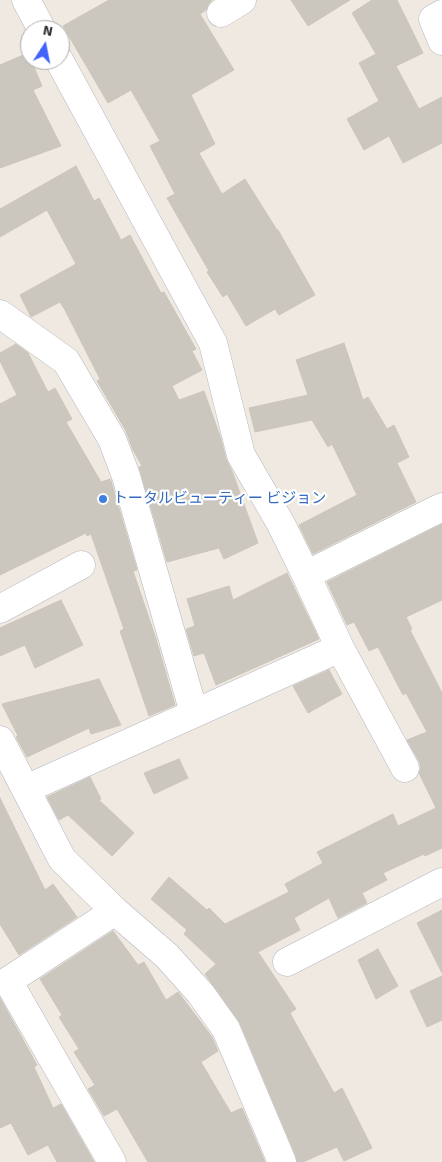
<!DOCTYPE html>
<html>
<head>
<meta charset="utf-8">
<style>
  body { margin:0 }
  #map { position:relative; width:442px; height:1162px; overflow:hidden; background:#efe9e1; font-family:Signika,sans-serif }
  canvas { display:block }
  .north { position:absolute; left:20px; top:20px; width:50px; height:50px; box-sizing:border-box; background:#fff; border:1px solid #ababab; border-radius:50%; rotate:11deg; font-size:14px; font-weight:700; line-height:20px; text-align:center; color:#2e2e2e }
  .north::after { content:''; display:block; margin:auto; width:18px; height:22px; background:#4264fb; clip-path:polygon(50% 0,100% 100%,50% 72%,0 100%) }
</style>
</head>
<body>
<div id="map">
<canvas width="442" height="1162"></canvas>
<div class="north">N</div>
</div>
<script>
const context = document.querySelector('canvas').getContext('2d');
context.lineJoin = 'round';
function paint(path, color) {
  context.fillStyle = color;
  context.fill(path, 'evenodd');
}
function shape(rows) {
  const path = new Path2D();
  for (const r of rows) {
    path.moveTo(r[0], r[1]);
    for (let i = 2; i < r.length; i += 2) path.lineTo(r[i], r[i + 1]);
  }
  return path;
}
function trace(path, color, width, dash) {
  context.strokeStyle = color;
  context.lineWidth = width;
  context.lineCap = dash ? 'butt' : 'round';
  context.setLineDash(dash || []);
  context.stroke(path);
}
function label(font, color, halo, rows, align = 'center') {
  context.font = font + ' Signika,"Noto Sans JP",sans-serif';
  context.lineWidth = 4.5;
  context.setLineDash([]);
  context.textBaseline = 'middle';
  context.strokeStyle = halo;
  context.fillStyle = color;
  for (const [text, x, y, turn = 0] of rows) {
    context.save();
    context.translate(x, y);
    context.rotate((+turn || 0) * Math.PI / 180);
    context.textAlign = isNaN(turn) ? turn : align;
    if (halo) context.strokeText(text, 0, 0);
    context.fillText(text, 0, 0);
    context.restore();
  }
}
const building = shape([
  [109,0,212,0,208,5,206,10,200,14,234,70,191,95,215,144,199,153,222,194,245,179,277,230,278,230,315,295,279,315,275,309,246,326,227,294,223,297,207,272,209,271,167,198,175,194,150,146,160,141,131,90,108,103,63,26,109,0],
  [291,0,350,0,308,26,291,0],
  [372,0,397,0,423,53,396,66,419,109,442,97,442,143,403,163,389,136,364,150,347,119,379,101,359,63,376,54,352,13,372,0],
  [28,53,42,86,33,90,61,146,0,168,0,65,28,53],
  [76,166,94,201,99,198,121,240,130,235,161,293,164,292,196,349,192,351,202,370,172,386,179,400,204,391,221,439,226,459,232,471,258,543,224,559,219,548,167,562,139,467,142,466,133,450,126,431,97,381,100,379,65,310,60,302,31,317,20,295,76,264,47,210,0,237,0,209,76,166],
  [344,343,363,400,368,397,387,429,394,425,409,457,397,463,416,502,313,554,299,525,357,495,332,444,328,447,312,420,255,432,249,408,308,395,296,360,344,343],
  [16,344,28,353,48,392,55,388,72,419,66,422,101,482,110,479,111,481,137,570,133,571,156,639,175,705,149,716,120,631,124,629,91,534,87,536,86,533,0,575,0,404,17,395,0,361,0,353,16,344],
  [442,524,442,600,406,617,412,629,410,630,442,693,442,760,436,748,442,761,442,848,425,856,424,854,383,873,387,880,362,893,367,903,338,918,329,898,294,918,300,930,258,952,296,1009,290,1013,334,1093,342,1088,372,1148,344,1161,337,1147,303,1162,297,1162,296,1156,240,1023,205,974,216,964,184,934,187,930,151,899,169,877,207,910,209,908,225,924,289,892,285,884,323,863,317,852,393,814,398,826,436,808,419,773,421,768,419,761,407,740,427,732,406,693,403,695,378,647,369,651,354,622,347,625,327,582,442,524],
  [287,573,319,639,216,685,204,653,194,656,186,629,195,626,187,599,229,586,233,600,287,573],
  [61,600,83,645,35,668,25,645,0,656,0,628,61,600],
  [329,670,342,694,308,713,293,686,329,670],
  [99,679,121,725,91,734,89,728,27,757,16,737,18,736,2,704,99,679],
  [179,759,188,778,154,794,144,773,179,759],
  [90,777,101,799,99,800,134,833,112,856,68,815,59,820,47,797,90,777],
  [0,798,45,890,53,884,77,917,19,955,0,924,0,798],
  [442,910,442,973,417,923,442,910],
  [113,931,138,965,144,962,166,1000,178,992,212,1037,218,1051,201,1062,231,1113,242,1108,265,1162,148,1162,117,1109,104,1116,88,1089,95,1085,74,1052,79,1049,59,1017,62,1015,40,979,113,931],
  [378,949,398,986,376,999,358,960,378,949],
  [442,976,442,1020,427,1027,410,991,442,976],
  [0,998,37,1065,34,1067,53,1108,61,1104,94,1162,57,1162,48,1145,28,1155,11,1123,0,1128,0,998]
]);
paint(building, '#cbc7bf');
trace(building, '#cbc5ba', 1);
const minor = shape([
  [26,0,42,30],
  [221,13,242,0],
  [442,14,433,19,442,41],
  [59,60,213,343,241,455,281,524,306,575,442,507],
  [0,314,66,361,112,439,126,476,194,713],
  [306,575,340,648,405,768],
  [0,609,81,565],
  [0,740,62,859,115,911,167,956,201,994,226,1029,282,1162],
  [26,789,340,648],
  [287,962,442,882],
  [112,1162,8,981,115,911]
]);
trace(minor, '#b4b7c1', 29);
trace(minor, '#fff', 28);
for (const [x, y, r, color] of [
  [103,499,5,"#3f7fe0"]
]) {
  const dot = new Path2D();
  dot.arc(x, y, r, 0, 2 * Math.PI);
  context.fillStyle = color;
  context.fill(dot);
  trace(dot, '#fff', 2);
}
label('15px', '#366cbe', '#fff', [
  ["トータルビューティー ビジョン",113,499]
], 'left');
</script>
</body>
</html>
